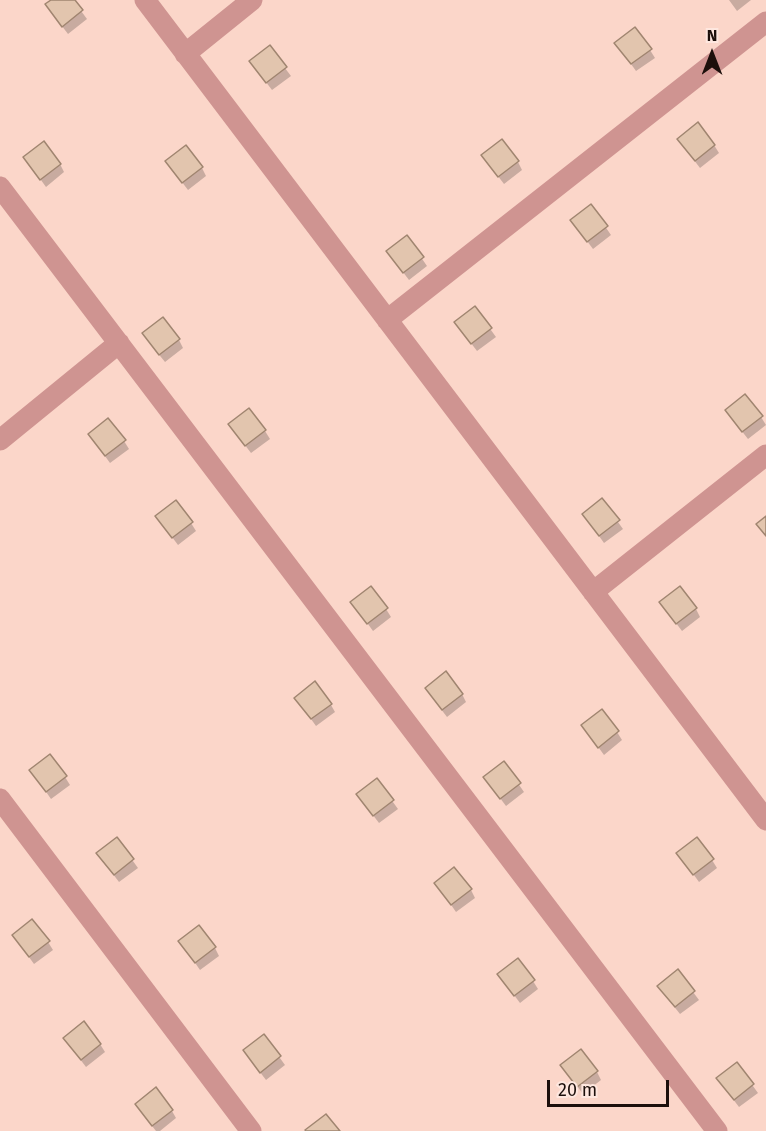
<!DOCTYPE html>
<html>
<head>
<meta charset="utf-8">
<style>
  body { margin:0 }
  #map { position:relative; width:766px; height:1131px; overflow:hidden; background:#fbd6c9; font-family:"Fira Sans",sans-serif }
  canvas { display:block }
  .north { position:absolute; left:682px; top:24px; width:60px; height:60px; -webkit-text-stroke:4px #fee7df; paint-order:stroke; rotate:0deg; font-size:16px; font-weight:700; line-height:24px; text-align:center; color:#1c0f0b }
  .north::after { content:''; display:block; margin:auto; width:21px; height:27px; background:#1c0f0b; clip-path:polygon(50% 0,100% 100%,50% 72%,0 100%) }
  .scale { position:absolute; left:547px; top:1080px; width:122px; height:27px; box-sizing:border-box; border:3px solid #1c0f0b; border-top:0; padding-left:8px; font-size:18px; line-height:21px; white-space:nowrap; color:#1c0f0b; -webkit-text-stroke:4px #fee7df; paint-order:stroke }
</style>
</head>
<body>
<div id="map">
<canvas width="766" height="1131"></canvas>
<div class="north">N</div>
<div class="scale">20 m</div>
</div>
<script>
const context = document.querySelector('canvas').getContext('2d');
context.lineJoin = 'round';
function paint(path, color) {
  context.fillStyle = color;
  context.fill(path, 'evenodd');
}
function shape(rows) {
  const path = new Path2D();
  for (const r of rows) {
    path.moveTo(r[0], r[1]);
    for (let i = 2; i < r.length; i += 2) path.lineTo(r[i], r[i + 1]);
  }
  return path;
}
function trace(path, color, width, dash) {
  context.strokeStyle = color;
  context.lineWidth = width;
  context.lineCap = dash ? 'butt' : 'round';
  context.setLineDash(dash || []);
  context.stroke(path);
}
paint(shape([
  [53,0,73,0,87,19,68,34,52,13],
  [729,0,751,0,737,11],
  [616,43,650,50,655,58,636,71],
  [269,47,291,76,272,90,256,69],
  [714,145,719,153,700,168,684,147],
  [25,158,60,164,64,172,46,187],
  [518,162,522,170,504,184,488,163],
  [202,168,206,176,188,190,172,169],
  [591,206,611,235,593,249,572,221],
  [407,237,427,266,409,280,393,259],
  [475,308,496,337,477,351,461,330],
  [179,340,183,348,165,362,148,341],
  [726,411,761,417,766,425,748,439],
  [265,431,270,439,251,453,235,432],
  [89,434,124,441,129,449,110,463],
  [602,500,623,529,604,543,584,515],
  [157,517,191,523,196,531,178,545],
  [352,602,386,609,391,617,373,631],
  [696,609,700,617,682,631,666,610],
  [462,694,466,702,447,717,431,696],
  [296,698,331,705,335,712,316,726],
  [583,726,617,732,622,740,604,755],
  [504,763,524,792,506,806,485,778],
  [31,770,65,777,70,785,51,799],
  [377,780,398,809,379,823,363,802],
  [117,839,138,868,119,882,103,861],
  [678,853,712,860,717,868,699,882],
  [436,883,471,890,475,898,456,912],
  [13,935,48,942,53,950,34,964],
  [180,941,215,948,219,956,200,970],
  [678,972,699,1000,680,1014,664,994],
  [499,975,533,981,538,989,520,1003],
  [264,1036,285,1065,266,1080,250,1059],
  [100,1044,105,1052,86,1067,70,1046],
  [737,1064,758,1093,739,1107,723,1086],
  [562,1066,597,1072,601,1080,583,1094],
  [172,1111,176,1118,160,1131,156,1131,141,1112]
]), '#0003');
const building = shape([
  [51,0,75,0,83,10,62,27,45,4,51,0],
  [635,27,652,49,631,64,614,43,635,27],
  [270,45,287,67,266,83,249,61,270,45],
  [698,122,715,145,695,161,677,139,698,122],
  [502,139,519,161,498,177,481,155,502,139],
  [44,141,61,164,40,180,23,157,44,141],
  [186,145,203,167,182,183,165,161,186,145],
  [591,204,608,226,587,242,570,220,591,204],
  [407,235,424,257,403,273,386,251,407,235],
  [475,306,492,328,471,344,454,322,475,306],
  [163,317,180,339,159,355,142,333,163,317],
  [745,394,763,416,742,432,725,410,745,394],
  [249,408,266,430,245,446,228,424,249,408],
  [108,418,126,440,105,456,88,434,108,418],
  [602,498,620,520,599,536,582,514,602,498],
  [176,500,193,522,172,538,155,516,176,500],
  [766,516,766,536,756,524,766,516],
  [371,586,388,608,367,624,350,602,371,586],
  [680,586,697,608,676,624,659,602,680,586],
  [446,671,463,694,442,710,425,688,446,671],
  [315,681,332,704,311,719,294,698,315,681],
  [602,709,619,731,598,748,581,725,602,709],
  [50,754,67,776,46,792,29,770,50,754],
  [504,761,521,783,500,799,483,777,504,761],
  [377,778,394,800,373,816,356,794,377,778],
  [117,837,134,859,114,875,96,853,117,837],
  [697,837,714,859,693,875,676,853,697,837],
  [454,867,472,889,451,905,434,883,454,867],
  [32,919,50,941,29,957,12,935,32,919],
  [199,925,216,947,195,963,178,941,199,925],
  [518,958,535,980,514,996,497,974,518,958],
  [678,969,695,991,675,1007,657,986,678,969],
  [84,1021,101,1044,81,1060,63,1038,84,1021],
  [264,1034,281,1056,260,1073,243,1050,264,1034],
  [581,1049,598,1071,577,1087,560,1065,581,1049],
  [737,1062,754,1084,734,1100,716,1078,737,1062],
  [156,1087,173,1110,152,1126,135,1104,156,1087],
  [326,1114,340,1131,306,1131,305,1130,326,1114]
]);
paint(building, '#e2c5ae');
trace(building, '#a08570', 1.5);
trace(shape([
  [145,0,766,820],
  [185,54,252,0],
  [0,187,717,1131],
  [387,320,766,22],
  [0,440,119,343],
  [593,592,766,455],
  [0,799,251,1131]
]), '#cf9491', 21);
</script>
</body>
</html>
